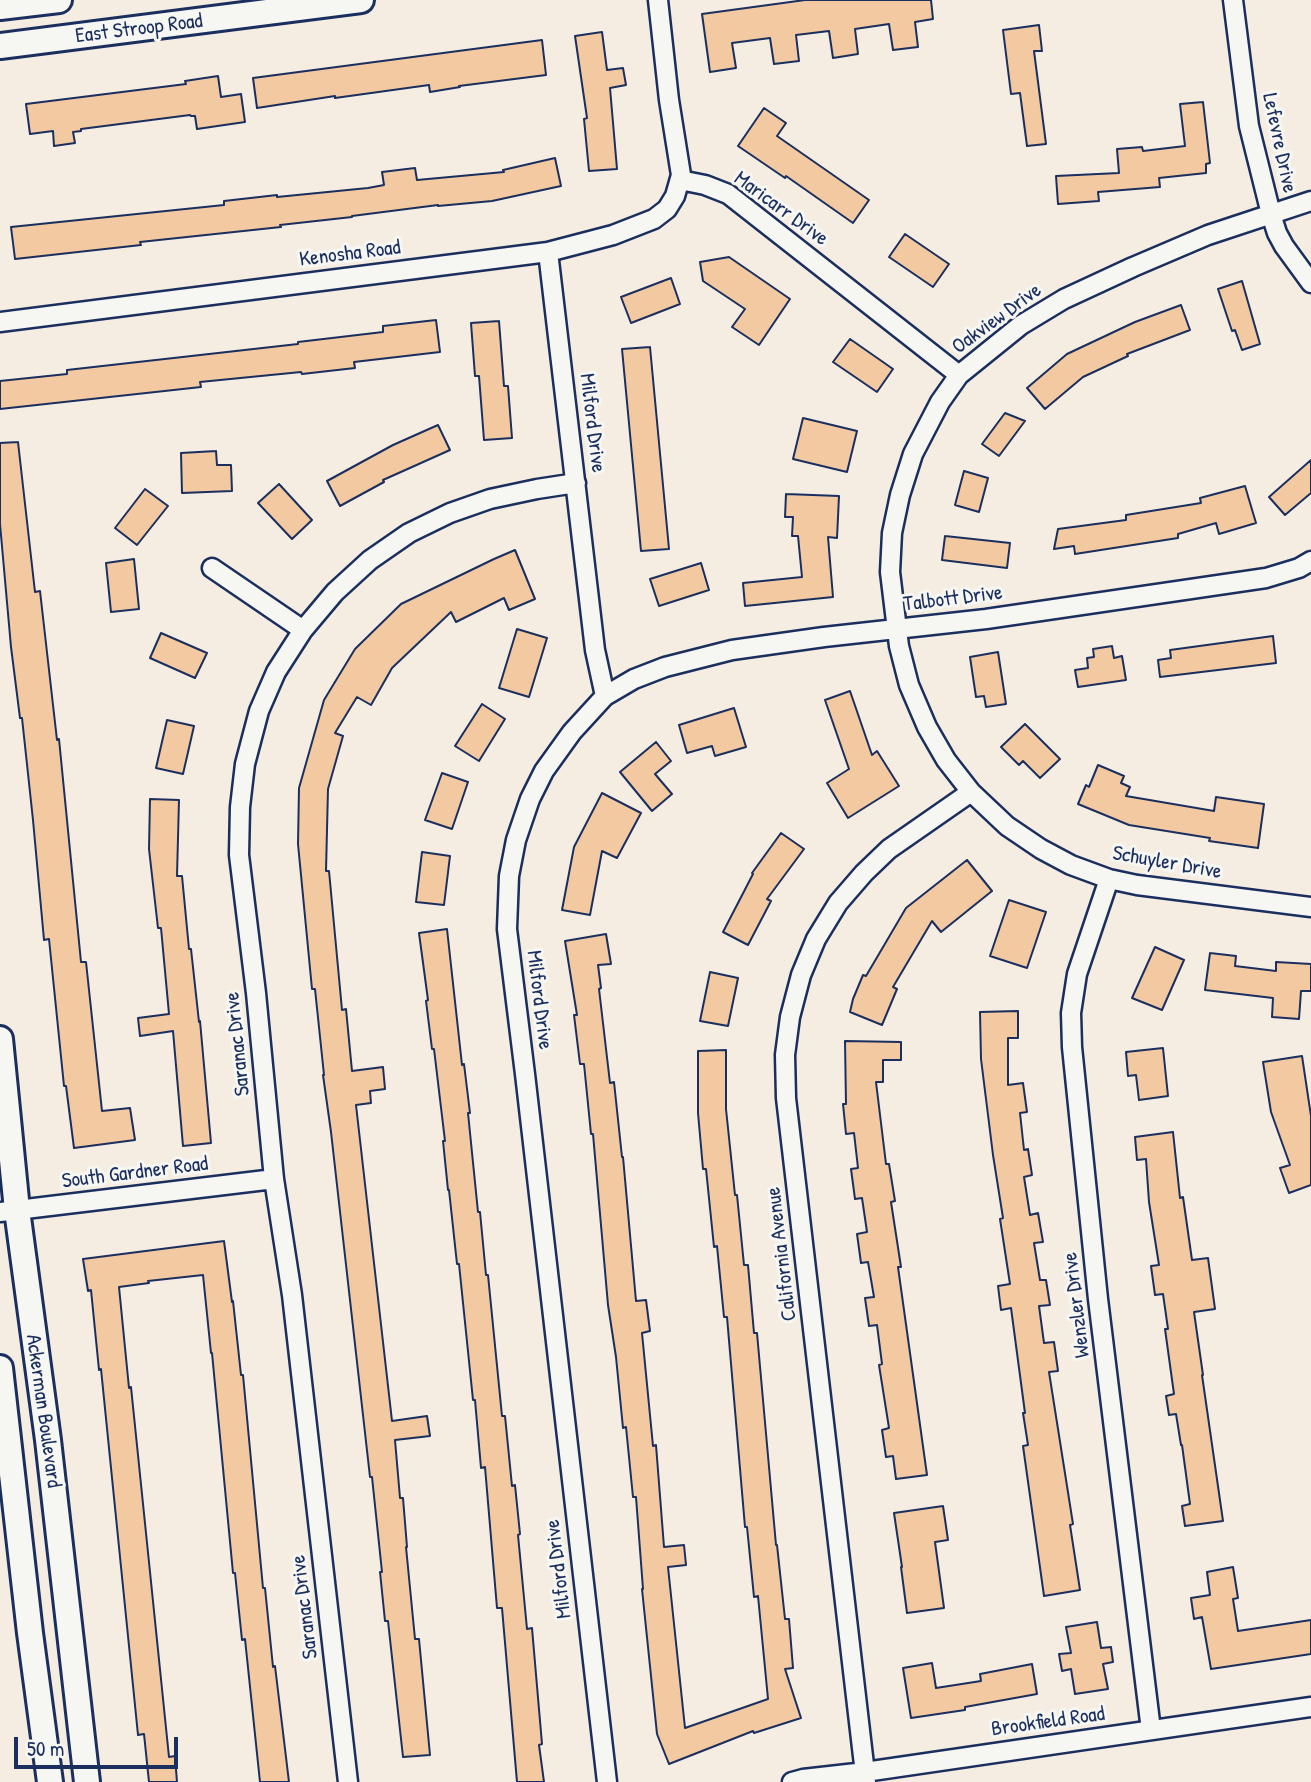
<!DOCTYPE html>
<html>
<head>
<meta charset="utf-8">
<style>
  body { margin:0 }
  #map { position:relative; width:1311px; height:1782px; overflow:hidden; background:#f5ede2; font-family:"Patrick Hand",sans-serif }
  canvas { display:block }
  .scale { position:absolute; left:14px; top:1737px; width:164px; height:32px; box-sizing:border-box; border:4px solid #1b2f5e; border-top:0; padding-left:9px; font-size:21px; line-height:24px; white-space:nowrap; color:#1b2f5e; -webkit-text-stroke:5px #f6f6f2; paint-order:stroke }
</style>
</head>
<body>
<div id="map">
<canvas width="1311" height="1782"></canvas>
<div class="scale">50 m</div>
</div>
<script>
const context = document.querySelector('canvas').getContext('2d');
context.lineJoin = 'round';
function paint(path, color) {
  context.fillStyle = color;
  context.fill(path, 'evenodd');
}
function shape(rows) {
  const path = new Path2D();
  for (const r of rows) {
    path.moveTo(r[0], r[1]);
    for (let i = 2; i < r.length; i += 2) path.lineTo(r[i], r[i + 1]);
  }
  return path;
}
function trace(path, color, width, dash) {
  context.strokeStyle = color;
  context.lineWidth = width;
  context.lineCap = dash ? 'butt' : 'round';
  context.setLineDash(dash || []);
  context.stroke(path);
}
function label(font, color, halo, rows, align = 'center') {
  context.font = font + ' "Patrick Hand",sans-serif';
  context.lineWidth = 6;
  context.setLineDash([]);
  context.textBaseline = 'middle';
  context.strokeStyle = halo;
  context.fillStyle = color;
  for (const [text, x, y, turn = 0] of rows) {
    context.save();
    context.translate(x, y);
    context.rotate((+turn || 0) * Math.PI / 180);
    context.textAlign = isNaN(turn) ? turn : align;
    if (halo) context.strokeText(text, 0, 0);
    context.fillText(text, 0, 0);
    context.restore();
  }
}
const building = shape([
  [805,0,931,0,933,19,915,22,918,47,893,50,889,24,855,29,858,54,833,58,829,31,796,35,799,61,774,64,770,38,732,43,736,68,710,72,702,14,805,0],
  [1039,25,1042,51,1034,51,1046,144,1027,146,1020,93,1011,94,1003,30,1039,25],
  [602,32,607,70,623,68,626,85,610,88,617,169,589,171,584,119,587,118,575,36,602,32],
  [542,40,546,75,459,86,460,87,430,92,429,85,335,98,335,96,257,108,253,78,542,40],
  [218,76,221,97,241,94,245,122,197,129,195,116,191,116,190,115,81,129,81,131,73,132,75,143,54,146,53,131,30,134,26,104,186,84,185,81,218,76],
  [1203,102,1210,163,1206,164,1206,173,1159,178,1160,187,1098,192,1099,201,1058,204,1056,176,1119,173,1117,149,1142,147,1143,151,1185,146,1180,104,1203,102],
  [764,108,786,123,777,136,869,200,853,223,786,176,785,178,738,146,764,108],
  [555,158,561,186,492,201,438,206,438,205,352,216,352,217,280,225,281,227,140,242,141,245,15,259,11,227,224,205,224,201,277,195,277,197,368,188,384,185,382,172,415,168,417,180,504,172,503,170,555,158],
  [905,234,949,264,933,287,889,257,905,234],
  [729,257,790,299,759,345,732,327,745,309,703,281,700,262,729,257],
  [671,278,680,304,631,323,621,297,671,278],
  [1242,281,1260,344,1242,350,1235,330,1232,331,1218,289,1242,281],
  [1181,305,1190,330,1127,354,1128,356,1083,377,1045,409,1027,388,1067,354,1135,322,1181,305],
  [436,320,440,352,354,362,355,368,302,374,301,372,200,382,201,387,0,409,0,381,67,374,67,370,298,344,298,342,383,332,383,326,436,320],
  [499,321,504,386,508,386,512,438,484,440,479,376,475,376,471,323,499,321],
  [850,339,893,369,877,392,833,362,850,339],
  [650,347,669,549,641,551,622,349,650,347],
  [1005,413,1025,421,999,456,982,444,1005,413],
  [803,418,857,431,847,472,793,459,803,418],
  [438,425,450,450,383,480,384,482,340,506,327,481,393,445,438,425],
  [18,442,35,592,40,591,57,740,59,739,81,962,86,962,102,1111,130,1108,135,1140,74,1148,66,1086,64,1086,49,939,44,940,33,820,22,718,20,718,11,647,0,524,0,443,18,442],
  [216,451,217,465,231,465,232,491,182,493,181,453,216,451],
  [1311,460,1311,493,1285,515,1269,497,1311,460],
  [964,471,988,478,979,512,955,505,964,471],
  [279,484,312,520,292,539,258,503,279,484],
  [1245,486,1256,523,1219,534,1216,523,1178,534,1178,538,1075,554,1074,546,1054,549,1058,529,1126,520,1126,515,1201,503,1200,498,1245,486],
  [145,489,168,506,137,545,115,528,145,489],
  [786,494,839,496,837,538,828,537,833,597,745,606,743,583,802,577,798,536,792,536,793,517,785,517,786,494],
  [945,536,1010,543,1007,568,942,560,945,536],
  [515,550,535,599,509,610,504,598,456,622,451,612,392,668,371,705,357,697,335,733,343,736,328,789,326,871,329,871,342,1010,346,1009,352,1071,383,1067,385,1089,370,1091,371,1103,356,1105,392,1421,427,1416,430,1436,395,1440,400,1498,403,1498,407,1547,406,1547,415,1639,419,1639,430,1755,403,1757,388,1621,385,1621,380,1572,382,1572,372,1477,370,1477,331,1132,323,1075,324,1075,315,989,312,989,298,844,299,788,324,700,355,649,401,604,494,559,515,550],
  [134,559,139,609,111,612,106,563,134,559],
  [701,563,709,590,659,606,650,579,701,563],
  [517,629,547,638,529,697,499,688,517,629],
  [161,633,207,653,195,678,150,658,161,633],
  [1273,636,1276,663,1160,677,1158,660,1171,658,1170,650,1273,636],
  [1112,646,1114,658,1122,656,1126,680,1078,687,1075,670,1088,668,1087,658,1094,657,1093,649,1112,646],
  [998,652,1006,704,986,707,984,696,976,697,970,657,998,652],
  [850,691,872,755,877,751,899,786,848,818,827,783,849,769,825,700,850,691],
  [482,704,505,719,479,761,455,746,482,704],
  [734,708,746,747,715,756,712,746,687,753,679,725,734,708],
  [167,720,194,726,183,774,156,768,167,720],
  [1025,724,1060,759,1040,778,1023,761,1019,765,1001,747,1025,724],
  [656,742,671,761,655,774,672,794,652,811,620,772,656,742],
  [1098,765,1124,776,1121,783,1130,787,1126,796,1214,811,1216,797,1264,804,1258,848,1209,841,1210,838,1129,825,1078,804,1086,785,1089,787,1098,765],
  [442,773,468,782,452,829,425,820,442,773],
  [602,793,641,813,617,858,602,851,590,915,562,910,574,847,602,793],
  [150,799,179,800,177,876,182,876,189,949,191,949,199,1022,200,1021,211,1143,183,1146,173,1031,140,1036,138,1018,169,1014,161,928,158,928,149,849,150,799],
  [781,833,804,849,767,899,771,901,748,945,723,932,753,874,752,873,781,833],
  [422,852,450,856,444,905,416,902,422,852],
  [967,860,992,891,941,932,932,921,893,987,897,989,882,1025,850,1012,853,999,863,975,866,976,906,908,967,860],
  [1009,900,1046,912,1027,968,990,956,1009,900],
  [447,929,462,1065,464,1064,470,1113,468,1113,478,1212,480,1212,486,1275,488,1275,502,1416,505,1416,512,1486,515,1485,520,1534,518,1535,527,1629,532,1628,542,1744,539,1745,544,1782,517,1782,502,1608,497,1608,485,1467,481,1468,475,1400,473,1400,459,1264,457,1264,449,1190,448,1190,443,1141,445,1141,434,1049,432,1049,426,1001,428,1000,419,933,447,929],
  [606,934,611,964,598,965,601,988,599,989,610,1083,614,1082,622,1157,623,1157,636,1301,646,1300,650,1331,642,1333,653,1446,656,1445,664,1547,684,1545,686,1565,668,1567,685,1728,768,1699,758,1596,754,1597,747,1527,745,1527,727,1317,724,1317,717,1246,714,1247,706,1169,703,1169,698,1113,698,1051,726,1050,726,1109,735,1195,737,1195,744,1265,748,1265,754,1333,757,1333,776,1545,777,1545,785,1619,789,1619,793,1668,785,1669,801,1718,754,1733,753,1731,669,1764,657,1734,642,1589,643,1589,636,1497,633,1497,626,1427,623,1428,616,1357,608,1305,593,1134,591,1134,584,1064,580,1064,574,1015,577,1015,565,941,606,934],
  [1155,947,1184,960,1162,1010,1132,998,1155,947],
  [1210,953,1236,956,1235,966,1276,971,1276,962,1311,964,1311,991,1301,991,1299,1019,1272,1017,1273,998,1205,990,1210,953],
  [710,972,738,978,728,1026,700,1021,710,972],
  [1018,1011,1018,1038,1008,1038,1008,1085,1023,1083,1027,1112,1020,1113,1024,1150,1028,1149,1032,1175,1024,1177,1030,1215,1038,1213,1043,1242,1034,1243,1040,1280,1046,1280,1050,1305,1039,1306,1044,1343,1054,1342,1058,1371,1049,1372,1073,1524,1070,1525,1080,1590,1044,1596,1023,1446,1028,1445,1023,1413,1025,1413,1011,1308,1001,1310,998,1286,1010,1284,1000,1219,1003,1218,993,1155,981,1059,980,1012,1018,1011],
  [845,1041,901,1042,901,1060,883,1060,883,1082,876,1082,886,1164,889,1164,895,1201,891,1202,901,1267,898,1267,927,1475,896,1479,893,1456,886,1457,882,1430,889,1428,879,1365,882,1364,877,1325,869,1326,865,1298,874,1297,868,1262,861,1263,857,1234,867,1232,862,1198,855,1199,851,1169,858,1168,854,1133,846,1134,843,1104,846,1104,845,1041],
  [1163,1048,1168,1096,1139,1100,1136,1075,1128,1076,1126,1052,1163,1048],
  [1302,1056,1311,1116,1311,1185,1289,1193,1280,1168,1290,1165,1271,1112,1263,1062,1302,1056],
  [1173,1132,1180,1198,1183,1197,1192,1260,1208,1258,1215,1309,1194,1312,1203,1375,1202,1375,1223,1521,1185,1526,1182,1506,1190,1504,1182,1445,1181,1445,1176,1414,1169,1415,1166,1396,1174,1394,1165,1329,1168,1329,1163,1294,1155,1295,1151,1266,1159,1265,1149,1202,1146,1159,1137,1160,1135,1137,1173,1132],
  [224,1241,232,1302,233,1301,241,1375,243,1375,263,1588,265,1588,273,1667,275,1666,289,1782,260,1782,245,1639,242,1640,235,1573,233,1573,212,1353,211,1353,203,1275,148,1281,149,1283,119,1287,129,1388,131,1387,169,1757,175,1756,177,1782,149,1782,144,1734,138,1735,101,1369,99,1370,91,1290,88,1291,83,1259,224,1241],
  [943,1506,948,1540,935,1542,944,1608,907,1613,901,1567,902,1567,894,1513,943,1506],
  [1233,1567,1238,1598,1233,1599,1238,1631,1311,1620,1311,1654,1211,1669,1202,1617,1194,1619,1191,1598,1210,1595,1207,1572,1233,1567],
  [1097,1622,1101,1648,1111,1647,1113,1662,1103,1664,1108,1689,1075,1694,1071,1669,1062,1671,1059,1654,1071,1653,1066,1627,1097,1622],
  [932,1663,936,1688,981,1681,980,1674,1032,1664,1037,1694,965,1707,965,1710,911,1718,903,1668,932,1663]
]);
paint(building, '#f3c9a2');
trace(building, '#1b2f5e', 2);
const street = shape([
  [1233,0,1249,126,1271,214,1277,233,1284,246,1311,283],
  [680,180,705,185,728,194,959,375],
  [1311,201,1208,235,1133,267,1064,299,1021,325,959,375,940,402,913,454,900,495,892,533,890,572,899,646,909,685,927,727,946,760,971,792,1007,826,1041,849,1071,865,1109,879,1137,885,1311,907],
  [548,252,595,650,605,696],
  [0,322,548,252,613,235,654,219,667,209,675,196,681,175,669,100,658,0],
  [212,568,303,630],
  [1109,879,1077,974,1071,1013,1072,1047,1098,1299,1151,1730],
  [0,1212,274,1179],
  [348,1782,292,1295,274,1179,256,993,239,855,240,807,245,764,259,711,276,672,303,630,335,592,370,560,409,533,450,513,490,499,537,489,576,483],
  [607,1782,525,1074,507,929,509,876,516,840,530,799,544,771,572,732,605,696,634,679,665,667,732,650,824,637,986,619,1266,578,1299,568,1311,561],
  [792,1782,803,1779,865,1772,1311,1707],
  [866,1782,786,1098,785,1055,790,1017,801,975,816,939,838,903,864,873,889,849,971,792]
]);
const secondary = shape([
  [0,7,59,0],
  [0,46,361,0],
  [0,1039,17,1210,48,1440,87,1782],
  [0,1368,30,1633,50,1782]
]);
trace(street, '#1b2f5e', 23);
trace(secondary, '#1b2f5e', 30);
trace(street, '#f6f6f2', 18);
trace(secondary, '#f6f6f2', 24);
label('21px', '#1b2f5e', '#f6f6f2', [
  ["East Stroop Road",139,29,-7],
  ["Lefevre Drive",1279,143,78],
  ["Maricarr Drive",781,209,36],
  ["Kenosha Road",350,254,-7],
  ["Oakview Drive",997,319,-36],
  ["Milford Drive",592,423,83],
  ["Talbott Drive",953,599,-7],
  ["Schuyler Drive",1167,863,10],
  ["Milford Drive",539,1000,83],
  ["Saranac Drive",238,1044,-96],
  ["South Gardner Road",135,1173,-7],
  ["California Avenue",782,1254,-97],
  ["Wenzler Drive",1077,1305,-97],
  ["Ackerman Boulevard",43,1411,82],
  ["Milford Drive",559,1569,-97],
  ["Saranac Drive",305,1607,-97],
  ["Brookfield Road",1048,1722,-8]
]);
</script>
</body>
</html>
